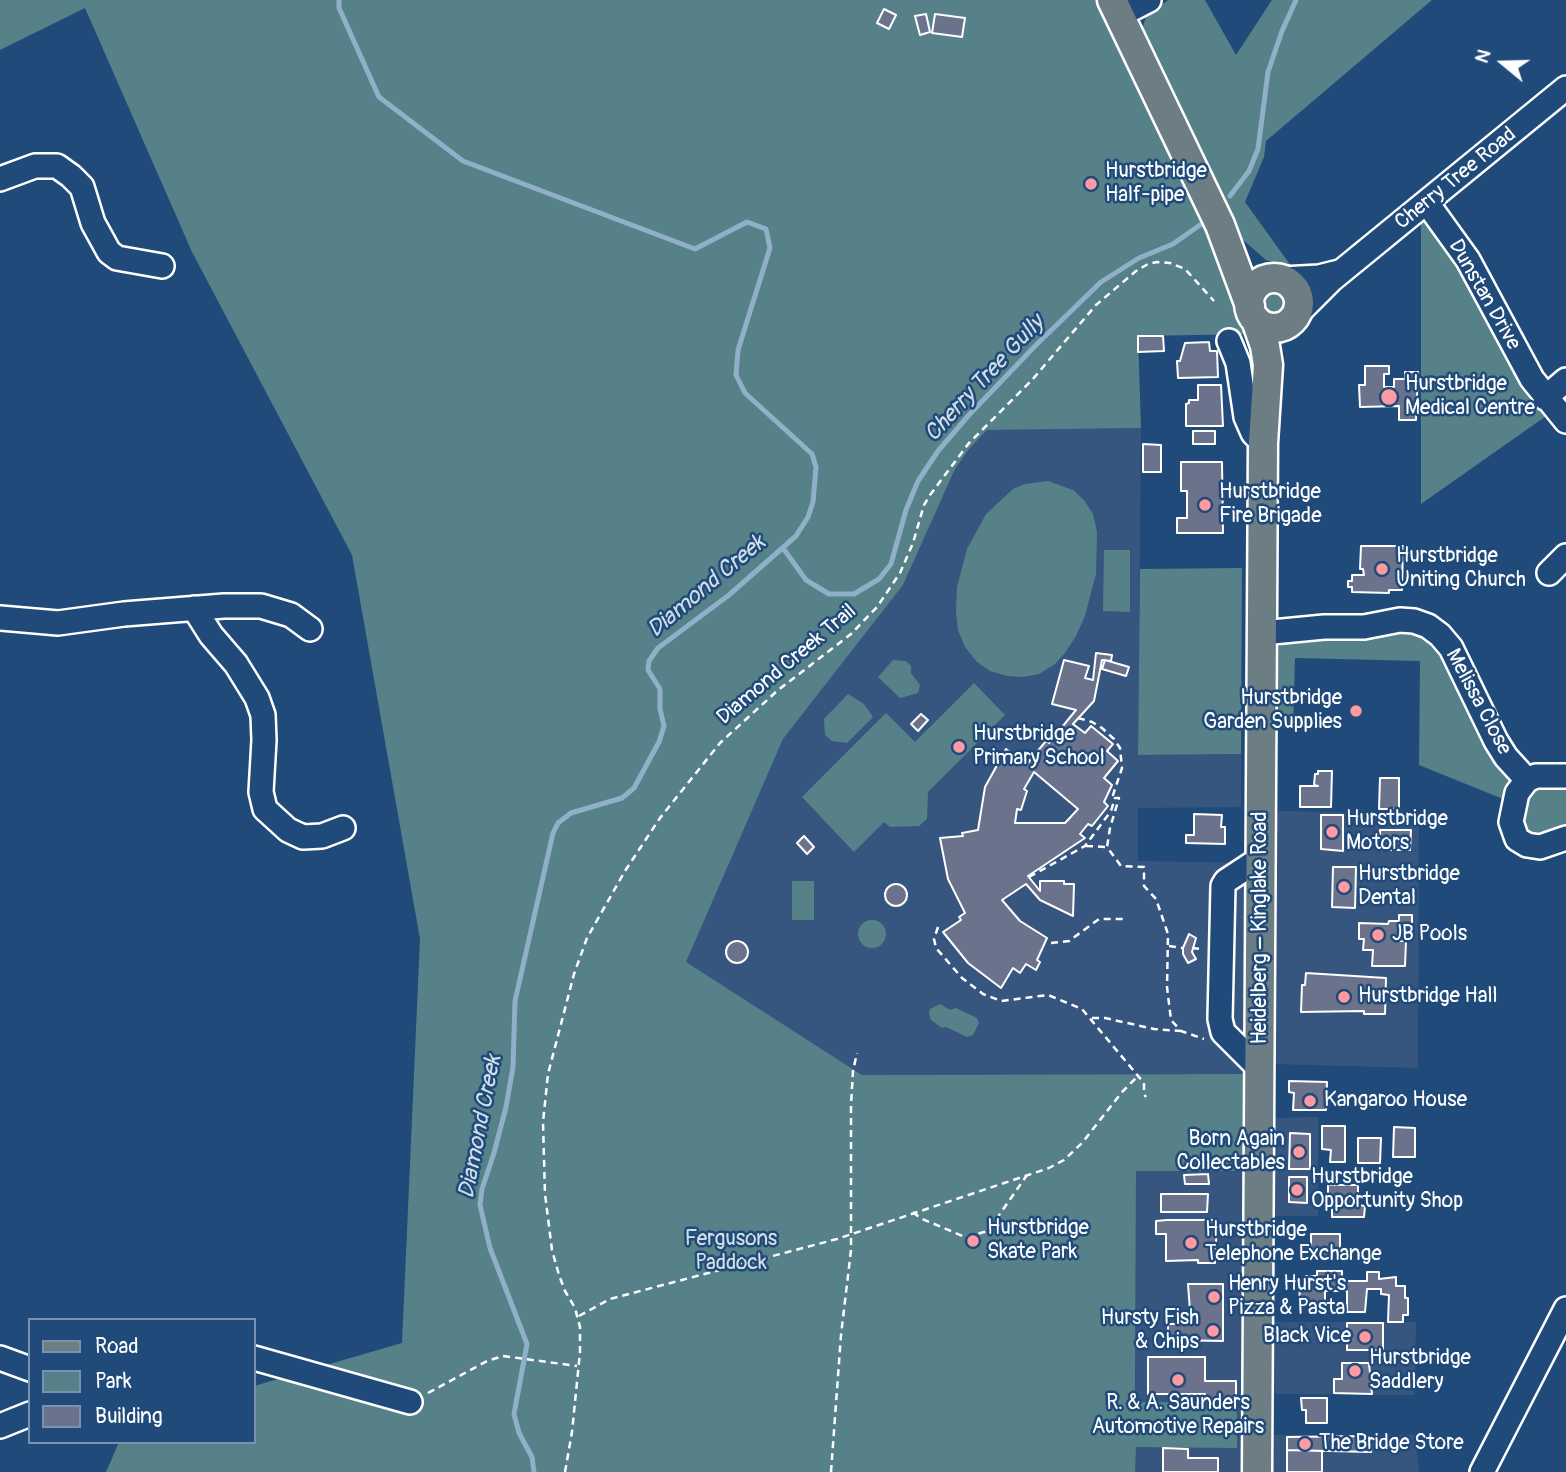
<!DOCTYPE html>
<html>
<head>
<meta charset="utf-8">
<style>
  body { margin:0 }
  #map { position:relative; width:1566px; height:1472px; overflow:hidden; background:#1f4a7a; font-family:Pangolin,sans-serif }
  canvas { display:block }
  .legend { position:absolute; left:28px; top:1318px; width:228px; height:126px; box-sizing:border-box; background:#1f4a7a; border:2px solid #7992af; margin:0; padding:9px 12px; list-style:none; font-size:21px; color:#fff }
  .legend li { display:flex; align-items:center; gap:14px; height:35px }
  .legend b { width:35px; border:2px solid #7992af }
  .north { position:absolute; left:1468px; top:28px; width:70px; height:70px; -webkit-text-stroke:5px #1f4a7a; paint-order:stroke; rotate:289deg; font-size:19px; font-weight:700; line-height:28px; text-align:center; color:#fff }
  .north::after { content:''; display:block; margin:auto; width:24px; height:32px; background:#fff; clip-path:polygon(50% 0,100% 100%,50% 72%,0 100%) }
</style>
</head>
<body>
<div id="map">
<canvas width="1566" height="1472"></canvas>
<ul class="legend">
<li><b style="height:9px;background:#6c7e84"></b>Road</li>
<li><b style="height:19px;background:#568189"></b>Park</li>
<li><b style="height:19px;background:#6a728c"></b>Building</li>
</ul>
<div class="north">N</div>
</div>
<script>
const context = document.querySelector('canvas').getContext('2d');
context.lineJoin = 'round';
function paint(path, color) {
  context.fillStyle = color;
  context.fill(path, 'evenodd');
}
function shape(rows) {
  const path = new Path2D();
  for (const r of rows) {
    if (r.length === 3) {
      path.moveTo(r[0] + r[2], r[1]);
      path.arc(r[0], r[1], r[2], 0, 2 * Math.PI);
      continue;
    }
    path.moveTo(r[0], r[1]);
    for (let i = 2; i < r.length; i += 2) path.lineTo(r[i], r[i + 1]);
  }
  return path;
}
function trace(path, color, width, dash) {
  context.strokeStyle = color;
  context.lineWidth = width;
  context.lineCap = dash ? 'butt' : 'round';
  context.setLineDash(dash || []);
  context.stroke(path);
}
function label(font, color, halo, rows, align = 'center') {
  context.font = font + ' Pangolin,sans-serif';
  context.lineWidth = 5;
  context.setLineDash([]);
  context.textBaseline = 'middle';
  context.strokeStyle = halo;
  context.fillStyle = color;
  for (const [text, x, y, turn = 0] of rows) {
    context.save();
    context.translate(x, y);
    context.rotate((+turn || 0) * Math.PI / 180);
    context.textAlign = isNaN(turn) ? turn : align;
    if (halo) context.strokeText(text, 0, 0);
    context.fillText(text, 0, 0);
    context.restore();
  }
}
paint(shape([
  [1141,428,1138,755,1241,754,1241,807,1138,808,1138,861,1249,863,1247,1074,862,1075,685,962,783,739,903,585,955,469,969,449,987,430],
  [1274,811,1419,813,1418,1068,1273,1064],
  [1318,1117,1318,1216,1272,1216,1273,1118],
  [1136,1170,1246,1171,1245,1472,1135,1472],
  [1271,1322,1416,1322,1415,1395,1271,1394],
  [1271,1435,1415,1435,1419,1472,1270,1472]
]), '#36567f');
paint(shape([
  [0,0,1100,0,1255,334,1138,336,1141,428,987,430,969,449,955,469,903,585,783,739,686,962,862,1075,1247,1074,1246,1171,1136,1171,1135,1402,1237,1403,1237,1448,1136,1447,1135,1472,106,1472,119,1442,254,1442,254,1386,402,1343,420,939,352,555,192,252,85,8,0,50],
  [1168,0,1205,0,1236,55,1272,0,1432,0,1266,141,1264,157,1245,202,1294,270,1266,260,1243,240,1141,33,1146,17],
  [1424,217,1449,242,1549,414,1421,504,1421,218],
  [1275,302,14],
  [1048,481,1073,490,1084,500,1093,514,1097,532,1096,574,1085,616,1076,636,1065,653,1055,664,1039,674,1023,677,1007,676,990,671,977,662,965,647,958,630,956,611,957,587,967,549,986,514,1013,489,1025,484],
  [1104,550,1130,550,1130,612,1103,611],
  [1242,568,1241,754,1138,755,1140,569],
  [1405,627,1432,637,1513,778,1508,801,1419,765,1420,661,1295,658,1293,729,1276,727,1275,655,1277,648,1283,643,1300,637],
  [893,660,906,661,911,666,911,673,920,685,918,693,900,698,878,677],
  [974,683,1005,715,928,792,927,819,919,826,890,827,884,822,854,852,802,797,886,713,915,742],
  [848,694,864,704,873,717,847,743,832,741,825,735,824,719],
  [1566,782,1566,831,1542,839,1518,828,1531,787],
  [792,881,814,881,814,920,792,920],
  [872,934,14],
  [940,1004,950,1010,956,1008,977,1018,979,1023,973,1035,967,1037,946,1027,942,1028,931,1020,929,1013,930,1009]
]), '#568189');
trace(shape([
  [339,0,339,8,379,97,463,161,695,249,747,222,766,229,770,248,738,350,736,375,745,393,812,454,816,467,813,502,808,517,796,536,729,595,658,648,649,661,648,670,660,689,660,709,664,726,659,742,634,788,622,798,571,813,558,823,553,833,515,1001,513,1067,506,1107,494,1153,482,1189,480,1205,490,1248,527,1344,514,1414,519,1433,532,1457,534,1472],
  [1230,196,1249,171,1258,149,1268,72,1282,31,1296,0],
  [783,548,806,580,829,594,854,594,879,579,891,564,906,510,918,481,938,451,968,416,1035,346,1101,282,1139,258,1173,244,1200,225]
]), '#90afc8', 5);
const building = shape([
  [884,9,896,15,889,29,877,23,884,9],
  [926,14,930,32,920,35,915,16,926,14],
  [935,14,965,18,962,37,932,33,935,14],
  [1138,336,1163,336,1164,351,1138,352,1138,336],
  [1209,342,1210,351,1217,351,1218,377,1178,378,1177,361,1180,361,1185,343,1209,342],
  [1365,366,1389,366,1389,374,1384,374,1384,387,1394,387,1394,379,1405,379,1405,372,1418,372,1416,420,1399,420,1399,406,1360,407,1359,385,1365,385,1365,366],
  [1198,385,1221,385,1223,426,1186,426,1186,404,1189,403,1189,400,1198,400,1198,385],
  [1193,431,1215,431,1215,444,1193,444,1193,431],
  [1143,444,1161,445,1161,472,1143,472,1143,444],
  [1181,462,1222,462,1223,533,1177,533,1177,518,1187,518,1187,491,1181,491,1181,462],
  [1361,546,1403,546,1402,590,1389,590,1389,593,1352,592,1352,587,1348,587,1348,581,1352,581,1352,575,1364,575,1363,569,1360,569,1361,546],
  [1096,653,1112,655,1111,661,1102,660,1094,701,1073,724,1085,733,1091,726,1113,744,1107,751,1118,761,1104,778,1112,785,1104,802,1108,806,1092,826,1088,824,1080,834,1085,838,1028,876,1040,891,1040,881,1064,881,1064,884,1074,884,1073,916,1040,900,1026,884,1002,900,1020,921,1047,938,1037,960,1040,962,1036,970,1026,964,1020,973,1013,968,1001,988,968,963,943,932,961,920,959,917,965,913,948,879,940,838,963,836,962,833,978,830,985,787,1006,749,1026,765,1046,741,1049,743,1076,710,1052,704,1064,660,1089,666,1085,678,1093,680,1096,653],
  [1034,772,1078,809,1065,823,1015,823,1017,809,1021,810,1027,791,1024,789,1034,772],
  [1105,660,1129,667,1126,676,1102,669,1105,660],
  [921,714,928,720,918,731,911,724,921,714],
  [1318,771,1332,771,1331,807,1300,807,1300,786,1318,786,1314,785,1315,774,1318,774,1318,771],
  [1380,778,1399,778,1399,809,1379,809,1380,778],
  [1194,814,1222,815,1221,827,1225,827,1225,844,1186,843,1186,835,1194,835,1194,814],
  [1321,815,1343,815,1343,851,1321,849,1321,815],
  [1380,830,1411,830,1410,850,1380,850,1380,830],
  [804,836,814,847,807,854,797,843,804,836],
  [1333,867,1356,867,1355,908,1332,907,1333,867],
  [896,895,11],
  [1399,915,1412,915,1412,933,1400,933,1400,941,1406,941,1405,966,1372,966,1373,950,1363,950,1364,939,1359,939,1359,923,1388,924,1389,921,1399,921,1399,915],
  [1189,934,1196,938,1192,952,1196,959,1188,963,1183,954,1183,948,1189,934],
  [737,952,11],
  [1306,973,1386,978,1385,1014,1364,1014,1364,1011,1301,1012,1302,985,1305,985,1306,973],
  [1289,1081,1327,1082,1326,1110,1293,1110,1294,1093,1289,1092,1289,1081],
  [1322,1126,1345,1126,1345,1162,1330,1162,1331,1150,1322,1149,1322,1126],
  [1394,1127,1415,1128,1415,1157,1393,1157,1394,1127],
  [1290,1133,1310,1134,1310,1169,1289,1169,1290,1133],
  [1358,1138,1381,1138,1380,1163,1358,1163,1358,1138],
  [1208,1174,1209,1184,1185,1184,1184,1175,1208,1174],
  [1289,1177,1307,1177,1307,1203,1289,1202,1289,1177],
  [1328,1185,1358,1185,1358,1205,1365,1206,1364,1217,1332,1217,1332,1197,1328,1197,1328,1185],
  [1161,1194,1208,1194,1207,1212,1161,1212,1161,1194],
  [1167,1220,1217,1220,1215,1263,1198,1263,1198,1260,1166,1261,1166,1234,1156,1234,1156,1221,1167,1220],
  [1311,1234,1340,1234,1340,1257,1311,1257,1311,1234],
  [1317,1271,1342,1271,1342,1281,1367,1281,1367,1272,1379,1272,1379,1279,1396,1277,1396,1286,1405,1286,1405,1298,1408,1298,1408,1315,1403,1315,1403,1322,1388,1322,1389,1295,1381,1294,1381,1289,1367,1289,1365,1312,1347,1312,1347,1291,1325,1291,1325,1310,1313,1310,1313,1306,1299,1306,1300,1285,1306,1285,1306,1276,1317,1276,1317,1271],
  [1188,1284,1223,1284,1223,1341,1168,1340,1168,1324,1191,1324,1188,1284],
  [1347,1323,1383,1323,1383,1350,1347,1350,1347,1323],
  [1148,1357,1205,1357,1205,1381,1236,1381,1236,1398,1205,1398,1205,1394,1148,1394,1148,1357],
  [1342,1363,1369,1363,1372,1394,1334,1393,1334,1379,1342,1379,1342,1363],
  [1301,1398,1327,1398,1327,1423,1306,1423,1306,1410,1302,1410,1301,1398],
  [1372,1436,1371,1452,1287,1450,1287,1437,1372,1436],
  [1163,1448,1188,1449,1188,1458,1218,1458,1218,1472,1163,1472,1163,1448],
  [1287,1450,1322,1451,1322,1472,1287,1472,1287,1450]
]);
paint(building, '#6a728c');
trace(building, '#fff', 2);
const minor = shape([
  [1120,15,1149,0],
  [0,179,35,166,57,166,71,176,82,187,93,223,109,252,117,258,162,266],
  [1427,203,1468,260,1532,379,1566,421],
  [1282,279,1319,277,1339,272],
  [1296,315,1331,280,1566,88],
  [1229,341,1238,363,1246,417,1253,433,1263,443],
  [1545,398,1566,380],
  [1549,573,1566,556],
  [194,608,211,635,236,664,257,698,263,715,264,740,261,792,265,809,288,830,303,837,322,836,343,828],
  [0,618,58,623,124,614,224,606,261,606,291,615,310,629],
  [1262,633,1324,627,1364,627,1400,620,1414,621,1428,626,1440,635,1451,648,1496,741,1506,757,1527,780],
  [1566,776,1536,776,1527,780,1517,793,1511,822,1517,839,1527,845,1540,847,1566,838],
  [1260,1069,1223,1032,1220,1019,1223,886,1226,881,1261,858],
  [0,1358,30,1369],
  [254,1358,410,1402],
  [0,1426,30,1414],
  [1482,1472,1566,1309]
]);
const major = shape([
  [1112,0,1220,225,1250,306],
  [1274,303,25],
  [1256,320,1265,346,1268,365,1263,443,1257,1472]
]);
trace(minor, '#fff', 28);
trace(major, '#fff', 33);
trace(shape([
  [1078,718,1092,722,1102,728,1114,739,1120,748,1122,768,1113,795,1115,800],
  [1086,846,1107,847],
  [1029,877,1085,846,1111,811,1115,798,1119,798,1110,828,1107,847,1121,866,1144,867,1144,886,1156,899,1168,934,1167,987,1171,1020,1181,1031,1204,1039],
  [938,927,934,939,936,948,962,978,983,994,1001,1001,1048,995,1082,1009,1144,1083,1144,1094,1146,1097],
  [1051,943,1069,941,1099,919,1127,919],
  [1169,946,1183,948],
  [1192,948,1203,949],
  [1092,1018,1105,1018,1154,1029,1181,1031],
  [913,1212,920,1218,965,1237,988,1231,1027,1175],
  [579,1316,610,1299,837,1239,1049,1168,1064,1160,1082,1143,1122,1092,1138,1076],
  [428,1393,487,1361,503,1356,577,1366],
  [565,1472,572,1432,580,1352,580,1327,575,1308,565,1291,559,1275,552,1250,545,1194,543,1122,548,1074,574,974,587,938,625,871,660,818,720,743,777,691,851,634,877,607,900,573,913,543,924,505,930,495,969,443,1032,380,1096,305,1136,271,1148,264,1157,262,1170,263,1185,269,1214,301],
  [831,1472,841,1335,851,1250,851,1105,853,1071,857,1053]
]), '#fff', 2.5, [7, 5]);
trace(minor, '#1f4a7a', 23);
trace(major, '#6c7e84', 28);
for (const [x, y, r, color] of [
  [1091,184,7,"#ff9aa2"],
  [1389,397,9,"#ff9aa2"],
  [1205,505,7,"#ff9aa2"],
  [1382,569,7,"#ff9aa2"],
  [1356,711,7,"#ff9aa2"],
  [959,747,7,"#ff9aa2"],
  [1332,832,7,"#ff9aa2"],
  [1344,887,7,"#ff9aa2"],
  [1378,935,7,"#ff9aa2"],
  [1344,997,7,"#ff9aa2"],
  [1310,1101,7,"#ff9aa2"],
  [1299,1152,7,"#ff9aa2"],
  [1297,1190,7,"#ff9aa2"],
  [973,1241,7,"#ff9aa2"],
  [1191,1243,7,"#ff9aa2"],
  [1214,1297,7,"#ff9aa2"],
  [1213,1331,7,"#ff9aa2"],
  [1365,1337,7,"#ff9aa2"],
  [1355,1371,7,"#ff9aa2"],
  [1178,1380,7,"#ff9aa2"],
  [1305,1444,7,"#ff9aa2"]
]) {
  const dot = new Path2D();
  dot.arc(x, y, r, 0, 2 * Math.PI);
  context.fillStyle = color;
  context.fill(dot);
  trace(dot, '#1f4a7a', 2.5);
}
label('21px', '#fff', '#1f4a7a', [
  ["Hurstbridge",1105,172],
  ["Half-pipe",1105,196],
  ["Hurstbridge",1405,385],
  ["Medical Centre",1405,409],
  ["Hurstbridge",1219,493],
  ["Fire Brigade",1219,517],
  ["Hurstbridge",1396,557],
  ["Uniting Church",1396,581],
  ["Hurstbridge",1342,699,"right"],
  ["Garden Supplies",1342,723,"right"],
  ["Hurstbridge",973,735],
  ["Primary School",973,759],
  ["Hurstbridge",1346,820],
  ["Motors",1346,844],
  ["Hurstbridge",1358,875],
  ["Dental",1358,899],
  ["JB Pools",1392,935],
  ["Hurstbridge Hall",1358,997],
  ["Kangaroo House",1324,1101],
  ["Born Again",1285,1140,"right"],
  ["Collectables",1285,1164,"right"],
  ["Hurstbridge",1311,1178],
  ["Opportunity Shop",1311,1202],
  ["Hurstbridge",987,1229],
  ["Skate Park",987,1253],
  ["Hurstbridge",1205,1231],
  ["Telephone Exchange",1205,1255],
  ["Henry Hurst's",1228,1285],
  ["Pizza & Pasta",1228,1309],
  ["Hursty Fish",1199,1319,"right"],
  ["& Chips",1199,1343,"right"],
  ["Black Vice",1351,1337,"right"],
  ["Hurstbridge",1369,1359],
  ["Saddlery",1369,1383],
  ["R. & A. Saunders",1178,1404,"center"],
  ["Automotive Repairs",1178,1428,"center"],
  ["The Bridge Store",1319,1444]
], 'left');
label('21px', '#fff', '#1f4a7a', [
  ["Cherry Tree Road",1456,179,-39],
  ["Dunstan Drive",1484,295,60],
  ["Diamond Creek Trail",787,665,-40],
  ["Melissa Close",1478,702,62],
  ["Heidelberg – Kinglake Road",1261,928,-90]
]);
label('21px', '#d5e0e2', '#1f4a7a', [
  ["Fergusons",731,1240],
  ["Paddock",731,1264]
]);
label('italic 23px', '#d1dee8', '#1f4a7a', [
  ["Cherry Tree Gully",985,379,-47],
  ["Diamond Creek",707,587,-40],
  ["Diamond Creek",481,1127,-79]
]);
</script>
</body>
</html>
